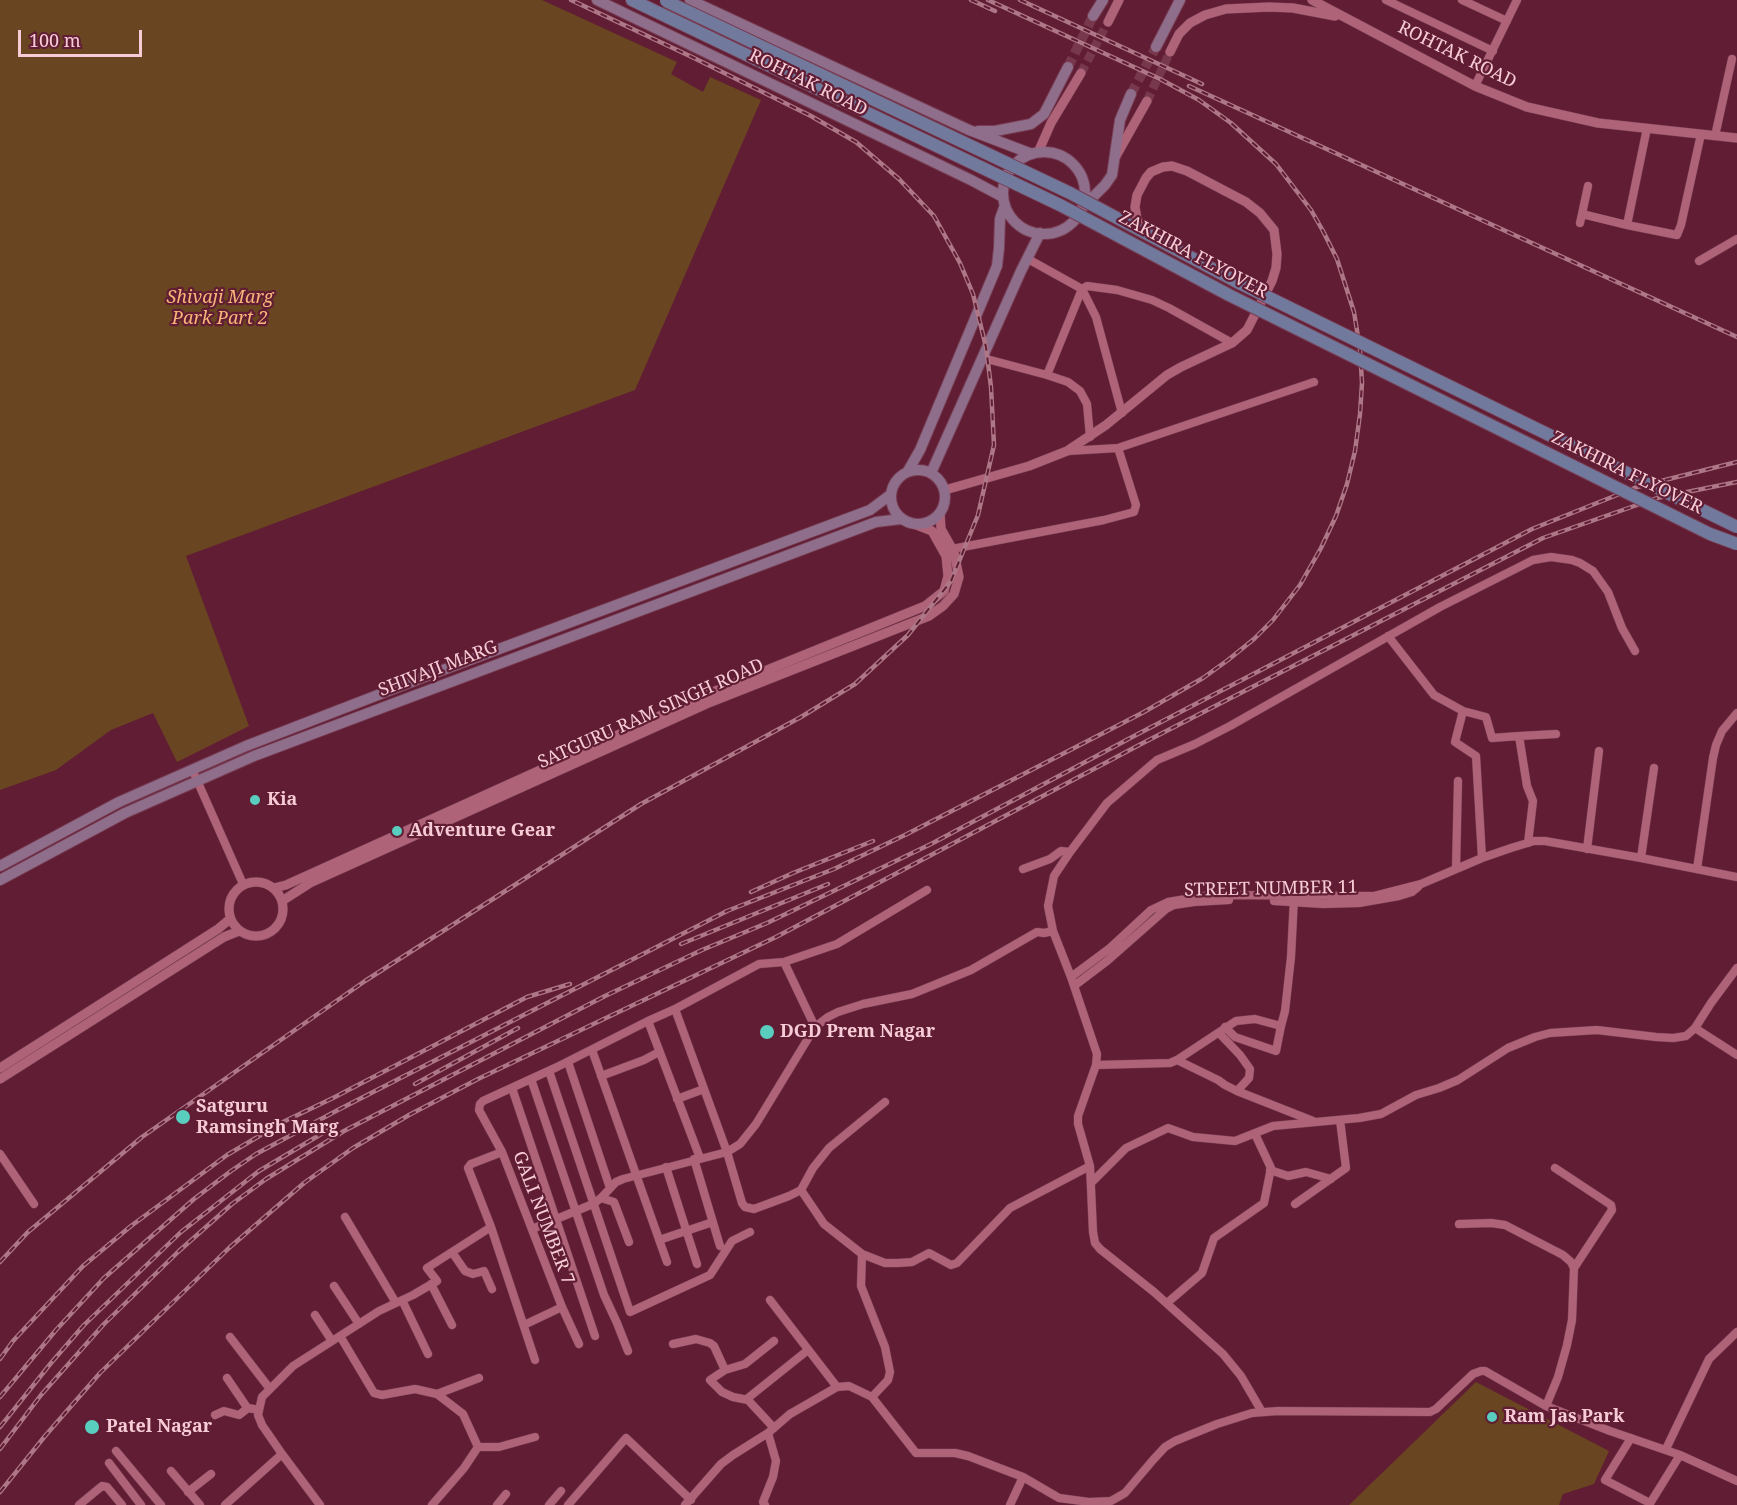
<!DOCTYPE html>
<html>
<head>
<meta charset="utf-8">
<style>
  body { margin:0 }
  #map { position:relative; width:1737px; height:1505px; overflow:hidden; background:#601d34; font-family:"Noto Serif",serif }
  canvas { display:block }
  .scale { position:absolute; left:18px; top:30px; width:124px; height:27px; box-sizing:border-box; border:3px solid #f7ccd6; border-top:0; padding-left:8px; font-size:18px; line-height:21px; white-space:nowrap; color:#f7ccd6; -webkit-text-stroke:4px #601d34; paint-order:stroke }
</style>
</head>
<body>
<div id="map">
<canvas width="1737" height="1505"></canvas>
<div class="scale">100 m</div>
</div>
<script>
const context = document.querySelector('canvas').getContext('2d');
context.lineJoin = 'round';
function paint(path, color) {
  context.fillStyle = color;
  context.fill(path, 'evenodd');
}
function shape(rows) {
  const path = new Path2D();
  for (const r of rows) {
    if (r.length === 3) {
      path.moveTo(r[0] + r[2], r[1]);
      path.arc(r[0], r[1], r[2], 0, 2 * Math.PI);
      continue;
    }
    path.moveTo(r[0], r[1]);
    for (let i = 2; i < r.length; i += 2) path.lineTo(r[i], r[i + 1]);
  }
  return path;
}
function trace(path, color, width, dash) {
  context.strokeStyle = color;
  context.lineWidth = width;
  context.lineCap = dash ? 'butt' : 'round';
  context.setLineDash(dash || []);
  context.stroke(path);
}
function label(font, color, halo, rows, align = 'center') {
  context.font = font + ' "Noto Serif",serif';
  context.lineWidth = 4.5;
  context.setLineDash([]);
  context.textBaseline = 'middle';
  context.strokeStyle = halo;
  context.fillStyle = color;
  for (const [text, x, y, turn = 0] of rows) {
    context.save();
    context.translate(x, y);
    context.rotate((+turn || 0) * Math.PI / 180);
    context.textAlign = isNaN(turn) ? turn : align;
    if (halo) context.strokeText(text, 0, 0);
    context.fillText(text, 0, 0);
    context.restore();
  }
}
paint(shape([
  [0,0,542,0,677,62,671,74,703,92,710,77,761,100,635,390,186,556,249,726,177,762,153,713,111,730,56,770,0,790],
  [1476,1382,1609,1451,1594,1484,1563,1494,1559,1505,1349,1505]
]), '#6a4521');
trace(shape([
  [1081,73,1108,22],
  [1147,101,1170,52]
]), '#77374c', 9, [9, 4.5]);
trace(shape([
  [1068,67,1093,16],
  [1131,94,1156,47]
]), '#77374c', 10, [10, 5]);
const minor = shape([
  [1386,0,1493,51],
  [1462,0,1507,21],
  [1475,86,1517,0],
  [1715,136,1732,59],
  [1582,214,1588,186],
  [1580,223,1582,214,1627,225,1677,235,1681,225,1701,134],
  [1627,225,1647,128],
  [1028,259,1082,289,1096,317,1122,413],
  [1699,261,1737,239],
  [983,358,1047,375,1068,382,1080,391,1087,404,1090,437],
  [1047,375,1082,289,1087,286,1117,290,1152,300,1169,308,1232,343],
  [1068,451,1118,448,1314,382],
  [952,549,1104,520,1134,512,1136,505,1118,448],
  [1388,636,1434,695,1463,711,1486,717,1492,738,1519,736],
  [1463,711,1455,742,1476,756,1482,858],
  [192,769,243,884],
  [1528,843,1533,801,1527,786,1519,736,1556,734],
  [1587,849,1599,751],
  [1641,858,1654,768],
  [1023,869,1050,859,1061,851,1070,852],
  [1456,869,1458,781],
  [1697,869,1713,758,1716,745,1722,731,1737,713],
  [1274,901,1323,904,1359,903,1399,896,1412,892,1418,887],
  [784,962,815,1027],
  [1071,977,1110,948,1151,910,1168,902,1210,895,1374,896,1421,884,1482,858,1511,848,1534,841,1545,841,1641,858,1737,877],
  [1074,986,1107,961,1166,909,1174,905,1194,902,1229,900],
  [675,1009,727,1152,742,1203,745,1207,754,1209,789,1196,801,1190],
  [648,1021,700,1158],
  [1225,1027,1235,1037,1276,1051,1281,1026],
  [1695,1028,1737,1055],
  [1219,1033,1240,1055,1250,1069,1249,1078,1237,1091],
  [592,1050,667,1262],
  [1177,1060,1218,1080,1225,1085,1237,1091,1313,1121],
  [568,1062,610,1188],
  [1096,1065,1170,1063,1177,1060,1236,1021,1255,1019,1281,1026,1285,1011,1291,957,1294,898],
  [549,1071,630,1312,710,1275,732,1241,750,1232],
  [601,1076,644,1060,659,1052],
  [531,1079,604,1295,617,1323,628,1351],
  [512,1088,595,1336],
  [677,1099,704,1089],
  [0,1154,34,1204],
  [694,1159,720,1246],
  [666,1167,697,1264],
  [1270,1170,1288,1176,1306,1172,1331,1179],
  [1091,1183,1126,1148,1168,1128,1193,1137,1235,1141,1273,1126,1359,1118,1381,1114,1416,1095,1439,1088,1458,1080,1508,1048,1535,1037,1550,1033,1597,1030,1656,1037,1673,1038,1686,1036,1695,1028,1711,1003,1737,968],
  [601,1198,614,1202,629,1242],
  [1295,1204,1346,1168,1340,1120],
  [345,1217,396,1303],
  [1459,1224,1491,1223,1505,1225,1563,1255,1571,1262,1574,1268],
  [491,1227,535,1360],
  [532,1229,593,1204,601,1198,616,1182,623,1179,727,1152,740,1144,756,1124,815,1027,828,1017,838,1012,863,1004,912,994,971,970,1037,932,1044,933,1053,931],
  [659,1240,713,1222],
  [452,1252,465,1271,473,1274,484,1271,492,1289],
  [862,1254,824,1224,801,1190,813,1168,829,1148,885,1102],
  [431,1284,452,1325],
  [334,1286,359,1324],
  [402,1300,428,1354],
  [770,1300,837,1387],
  [1167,1303,1202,1273,1214,1238,1264,1203,1271,1168,1255,1134],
  [315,1315,332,1341],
  [524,1325,562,1307],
  [340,1336,374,1393,382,1395,415,1389,437,1394,463,1414,478,1447,499,1447,535,1437],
  [230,1337,270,1389],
  [579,1344,562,1307,502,1152,479,1110,480,1104,483,1101,557,1067,648,1021,675,1009,759,964,784,962,837,944,927,890],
  [673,1344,696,1339,710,1343,714,1346,725,1370],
  [227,1378,246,1406,248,1408,259,1410],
  [437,1394,479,1378],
  [748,1400,733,1397,722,1392,710,1380,725,1370,745,1364,774,1341],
  [1546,1406,1558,1377,1567,1345,1572,1320,1574,1268,1612,1210,1611,1205,1608,1203,1555,1168],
  [1262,1412,1241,1376,1223,1354,1154,1292,1100,1249,1095,1243,1093,1232,1090,1166,1078,1124,1078,1116,1096,1065,1097,1054,1071,977,1053,931,1048,906,1054,876,1070,852,1107,803,1157,760,1195,744,1230,726,1440,607,1533,560,1551,557,1572,560,1580,563,1593,571,1608,592,1622,628,1635,651],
  [215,1415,224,1411,239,1415,248,1408],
  [774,1428,748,1400,748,1398,808,1350],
  [1631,1438,1605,1480,1650,1503],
  [1666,1449,1709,1359,1737,1332],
  [116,1451,161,1505],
  [282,1454,320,1505],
  [109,1463,141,1505],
  [171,1471,200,1505],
  [1023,1477,968,1456,955,1453,916,1453,872,1397,888,1380,890,1372,885,1347,861,1286,862,1254,885,1263,898,1263,912,1262,929,1253,951,1265,957,1263,1010,1208,1090,1166],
  [188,1492,211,1474],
  [79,1505,102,1486,107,1487,122,1505],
  [225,1505,282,1454,262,1425,258,1415,262,1397,293,1366,379,1311,413,1295,437,1281,427,1268,491,1227,468,1168,471,1164,502,1152],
  [432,1505,464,1468,478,1447],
  [497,1505,506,1494],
  [549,1505,561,1491],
  [568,1505,626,1438,691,1500],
  [685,1505,721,1464,733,1455,768,1433,790,1414,837,1387,849,1386,872,1397],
  [765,1505,763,1502,773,1477,776,1461,768,1433],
  [1010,1505,1023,1477,1059,1498,1089,1502,1111,1501,1125,1493,1153,1460,1165,1447,1175,1441,1217,1424,1252,1413,1278,1411,1430,1412,1436,1409,1473,1374,1481,1371,1485,1371,1546,1406,1610,1431,1680,1455,1737,1481],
  [1649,1505,1680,1455]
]);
const tertiary = shape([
  [1312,0,1475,86,1527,107,1598,123,1737,138],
  [1108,22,1119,0],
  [1170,52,1179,34,1190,23,1205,15,1226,9,1269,7,1293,8,1335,16],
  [1043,152,1040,148,1051,123,1081,73],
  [1116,156,1147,101],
  [945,490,1029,466,1067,451,1106,425,1167,375,1181,367,1232,343,1247,330,1272,281,1276,268,1277,254,1274,230,1260,213,1246,202,1187,171,1172,166,1163,167,1151,172,1146,178,1137,195,1135,207,1137,219,1144,233],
  [256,909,27],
  [274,888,286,885,708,694,925,606,944,591,948,576,946,556,932,531,914,524],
  [282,901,310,883,711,702,929,616,943,606,954,594,959,577,954,552,941,529,940,513],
  [0,1068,218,929,230,919],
  [0,1079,224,937,239,931]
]);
const secondary = shape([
  [597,0,971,180,1003,197],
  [690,0,969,130,1032,154],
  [1093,16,1103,0],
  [1156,47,1180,0],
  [978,131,995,131,1031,124,1044,114,1068,67],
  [1044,193,41],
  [1084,206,1105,185,1112,175,1120,120,1131,94],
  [918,497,27],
  [908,471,920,450,997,266,999,248,1000,219,1005,205],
  [931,473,1021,271,1040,233],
  [0,866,119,802,246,746,427,676,870,510,890,495],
  [0,880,125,813,254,756,876,522,901,519]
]);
const primary = shape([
  [632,0,659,13]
]);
trace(minor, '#783d53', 9);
trace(tertiary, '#783d53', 10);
trace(secondary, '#783d53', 12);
trace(primary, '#783d53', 14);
trace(minor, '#ae6378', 8);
trace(tertiary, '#ae6378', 9);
trace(secondary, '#8f6e8b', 10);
trace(primary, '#71799d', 12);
const rail = shape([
  [971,0,995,11],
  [1020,0,1202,84],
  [1189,86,1737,337],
  [751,892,793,873,873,841],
  [681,944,828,884],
  [415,1084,518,1028],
  [0,1262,28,1232,142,1137,365,981,641,804,801,717,855,684,908,635,951,581,978,515,994,445,991,387,986,347,973,294,960,263,934,216,899,179,856,142,811,116,692,57,571,0],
  [0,1359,13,1341,83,1266,131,1226,227,1155,283,1122,333,1098,527,997,570,984],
  [0,1397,56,1330,104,1278,194,1199,231,1171,256,1154,336,1111,727,911,834,869,907,834,1144,712,1203,678,1228,660,1254,639,1273,620,1300,585,1321,548,1336,516,1347,484,1355,451,1360,414,1362,383,1360,349,1354,312,1337,259,1323,231,1311,210,1276,164,1231,123,1199,100,1160,79,988,0],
  [0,1427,51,1363,84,1325,181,1232,259,1171,328,1130],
  [0,1449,41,1395,104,1324,179,1251,232,1204,266,1179,344,1131,605,996,702,950,767,923,931,844,1136,735,1532,529,1637,487,1737,462],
  [0,1492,45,1436,100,1373,229,1248,304,1183,353,1148,409,1115,478,1079,776,937,1143,743,1543,538,1657,498,1737,482]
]);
trace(rail, '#ae7787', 4.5);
trace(rail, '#601d34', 2, [7]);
const primaryBridge = shape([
  [666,1,1070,193,1237,282,1737,527],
  [659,13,1062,206,1229,295,1710,534,1737,544]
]);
trace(primaryBridge, '#783d53', 14, []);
trace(primaryBridge, '#71799d', 12);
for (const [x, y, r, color] of [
  [255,800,6,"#59cebe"],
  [397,831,6,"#59cebe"],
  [767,1032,8,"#59cebe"],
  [183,1117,8,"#59cebe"],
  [1492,1417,6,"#59cebe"],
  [92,1427,8,"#59cebe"]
]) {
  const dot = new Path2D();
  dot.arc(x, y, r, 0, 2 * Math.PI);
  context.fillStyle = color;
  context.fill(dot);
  trace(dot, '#601d34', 2);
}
label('18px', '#f7ccd6', '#601d34', [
  ["ROHTAK ROAD",1457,55,26],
  ["ROHTAK ROAD",808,83,26],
  ["ZAKHIRA FLYOVER",1193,255,28],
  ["ZAKHIRA FLYOVER",1627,473,26],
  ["SHIVAJI MARG",438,669,-21],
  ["SATGURU RAM SINGH ROAD",651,714,-24],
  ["STREET NUMBER 11",1271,889,-1],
  ["GALI NUMBER 7",543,1218,69]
]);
label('italic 18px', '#fab678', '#601d34', [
  ["Shivaji Marg",220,298],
  ["Park Part 2",220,319]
]);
label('bold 18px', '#f7ccd6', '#601d34', [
  ["Kia",267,800],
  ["Adventure Gear",409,831],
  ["DGD Prem Nagar",780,1032],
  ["Satguru",196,1107],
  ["Ramsingh Marg",196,1128],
  ["Ram Jas Park",1504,1417],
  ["Patel Nagar",106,1427]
], 'left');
</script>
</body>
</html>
